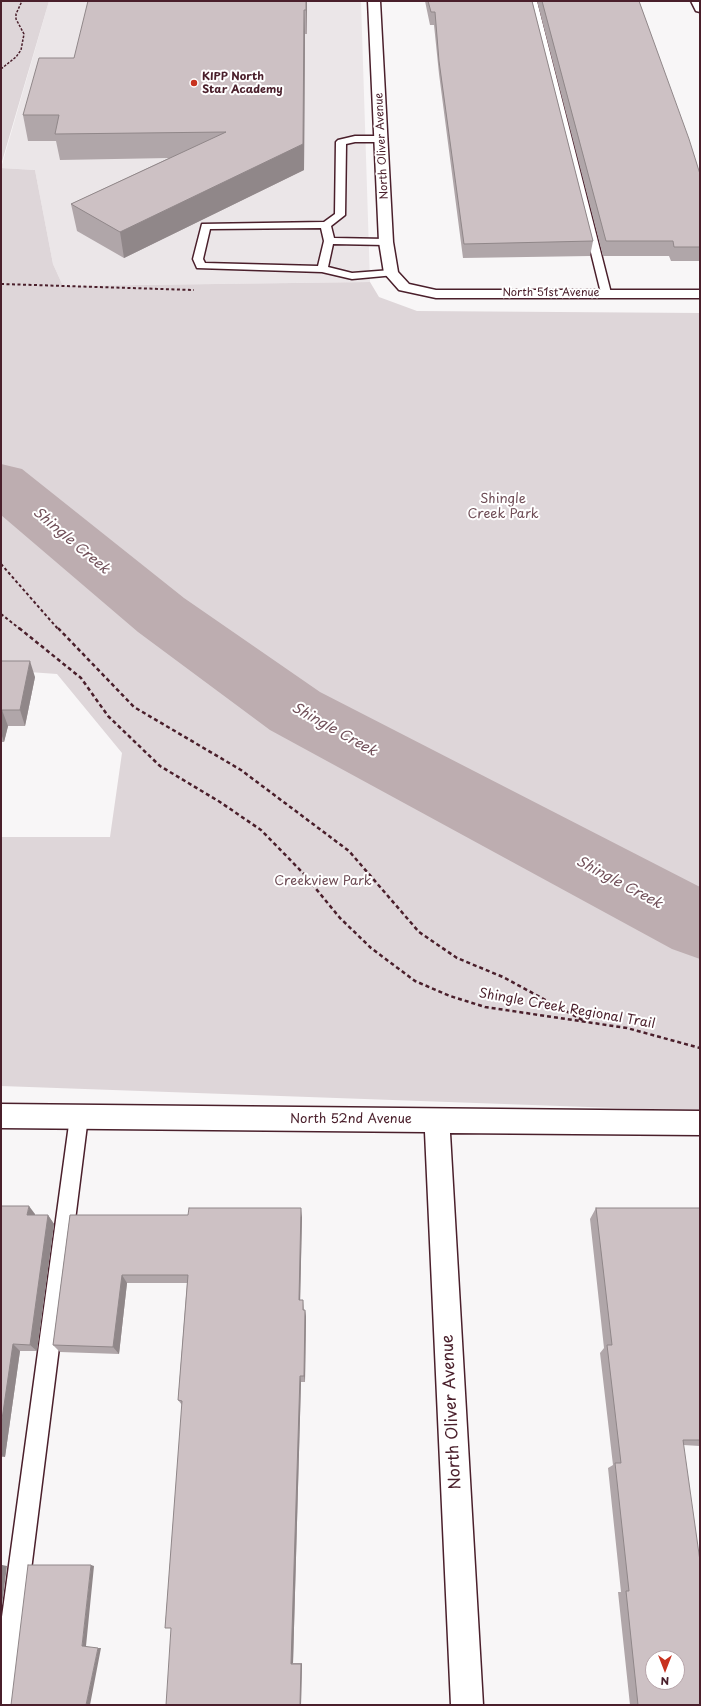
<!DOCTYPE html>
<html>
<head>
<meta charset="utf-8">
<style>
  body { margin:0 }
  #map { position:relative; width:701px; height:1706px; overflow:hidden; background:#f8f6f7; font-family:"Playpen Sans",sans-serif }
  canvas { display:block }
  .frame { position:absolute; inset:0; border:2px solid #4a1f2b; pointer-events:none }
  .north { position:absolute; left:645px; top:1650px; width:40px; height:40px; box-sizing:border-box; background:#fff; border:1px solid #b7a5aa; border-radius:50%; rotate:180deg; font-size:11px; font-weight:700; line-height:16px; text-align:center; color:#4a1f2b }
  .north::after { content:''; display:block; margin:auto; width:14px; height:18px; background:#c8321e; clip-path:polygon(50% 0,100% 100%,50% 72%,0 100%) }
</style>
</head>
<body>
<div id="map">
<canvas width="701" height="1706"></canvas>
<div class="frame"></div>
<div class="north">N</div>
</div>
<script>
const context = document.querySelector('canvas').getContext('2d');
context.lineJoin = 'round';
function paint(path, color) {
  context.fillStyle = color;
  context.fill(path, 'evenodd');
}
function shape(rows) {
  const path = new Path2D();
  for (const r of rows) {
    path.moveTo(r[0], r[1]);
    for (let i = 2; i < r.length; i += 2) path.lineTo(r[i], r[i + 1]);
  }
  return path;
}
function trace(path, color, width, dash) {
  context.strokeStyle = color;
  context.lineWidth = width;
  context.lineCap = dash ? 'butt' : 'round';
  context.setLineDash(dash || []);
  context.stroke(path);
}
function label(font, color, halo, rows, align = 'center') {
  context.font = font + ' "Playpen Sans",sans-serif';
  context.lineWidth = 4;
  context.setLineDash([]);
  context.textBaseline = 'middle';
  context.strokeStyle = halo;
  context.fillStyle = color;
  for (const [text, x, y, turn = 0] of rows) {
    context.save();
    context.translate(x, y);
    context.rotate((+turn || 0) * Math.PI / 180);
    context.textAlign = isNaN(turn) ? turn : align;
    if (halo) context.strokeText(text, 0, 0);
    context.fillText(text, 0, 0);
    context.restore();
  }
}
paint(shape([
  [49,1,361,1,370,282,63,286,53,264,35,170,1,168]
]), '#ebe6e8');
paint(shape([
  [1,1,49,1,1,165],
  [1,168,35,170,53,264,63,286,370,282,379,297,417,311,700,313,700,1111,1,1086,1,837,110,837,122,753,57,674,1,670]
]), '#ded6d9');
paint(shape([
  [1,464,22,469,184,598,320,692,700,887,700,959,672,949,270,730,138,632,1,515,1,464]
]), '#bdadb0');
const service = shape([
  [529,1,537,1,611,293,610,295,602,295,601,293,529,1],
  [355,136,382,136,387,139,382,142,355,142,346,144,345,215,331,226,334,238,386,239,391,242,386,245,333,244,328,267,352,273,391,270,395,271,396,273,395,275,352,279,322,272,197,268,193,259,202,224,324,222,335,214,336,142,338,140,355,136],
  [321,228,324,241,318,266,205,263,203,259,210,229,321,228],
  [79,1108,86,1111,88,1117,14,1705,1,1705,1,1624,70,1117,72,1111,79,1108]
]);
const minor = shape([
  [368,1,380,1,393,242,398,272,409,284,436,290,700,290,700,298,436,298,399,290,384,273,379,242,368,1],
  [691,1,700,1,700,12,696,11,691,1],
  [1,1104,700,1111,700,1135,450,1133,483,1705,451,1705,425,1132,1,1128,1,1104]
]);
trace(service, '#4a1f2b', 3);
trace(minor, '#4a1f2b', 3);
trace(shape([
  [1,69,16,57,21,50,24,34,16,19,16,14,22,1]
]), '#4a1f2b', 1.5, [2.5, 1.5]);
trace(shape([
  [1,284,194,290],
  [1,564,58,629],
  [1,614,20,629]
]), '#4a1f2b', 2, [3, 2.5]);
trace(shape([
  [19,628,81,678,108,716,160,766,220,802,261,830,303,873,340,918,371,948,415,981,450,996,485,1007,627,1028,700,1048],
  [58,628,134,707,241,770,349,851,419,932,457,958,503,977,586,1022]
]), '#4a1f2b', 2.5, [4, 3]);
paint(service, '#fff');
paint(minor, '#fff');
paint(shape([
  [307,1,307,34,305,34,304,170,124,258,77,231,71,204,169,158,60,160,56,141,28,141,23,115,74,58],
  [425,1,532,1,593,241,590,256,463,258,439,74,434,25,430,25],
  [537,1,639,1,700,174,700,261,671,261,669,256,603,256],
  [1,661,35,677,25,726,8,726,4,742,1,742],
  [1,1206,35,1214,35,1215,48,1215,54,1224,37,1351,20,1351,5,1457,1,1457],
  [596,1208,700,1208,700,1446,683,1445,700,1705,630,1705,618,1592,621,1592,608,1468,613,1465,600,1353,604,1348,590,1219],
  [70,1215,302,1217,300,1300,303,1300,304,1310,305,1310,306,1317,305,1382,301,1382,293,1663,302,1663,301,1705,171,1628,165,1628,182,1405,178,1400,187,1283,127,1283,119,1354,60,1352,53,1345]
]), '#b0a6a9');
paint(shape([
  [306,1,307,1,307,34,306,10],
  [304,10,305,34,304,170,124,258,120,232,303,144],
  [30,661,35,677,25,726,20,710],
  [2,710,8,726,4,742,1,733,1,714],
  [29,1206,35,1214,34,1224,27,1215],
  [301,1208,302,1217,300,1307,299,1300],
  [48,1215,54,1224,37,1351,30,1345],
  [122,1275,127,1283,119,1354,113,1347],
  [305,1310,306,1317,305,1382,304,1376],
  [13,1344,20,1351,5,1457,1,1455,1,1426],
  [300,1376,301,1382,293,1663,291,1664],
  [2,1565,7,1566,1,1613,1,1576],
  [91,1565,94,1566,86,1646,82,1646],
  [98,1648,101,1648,90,1705,86,1705],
  [302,1663,301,1705,300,1705,301,1664]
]), '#908789');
const building = shape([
  [88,1,306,1,306,10,304,10,303,144,120,232,71,204,226,132,55,134,59,115,23,115,39,58,74,58,88,1],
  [428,1,532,1,593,241,464,244,439,61,435,12,431,12,428,1],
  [542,1,639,1,689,139,700,174,700,247,674,247,673,241,606,241,542,1],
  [1,661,30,661,20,710,2,710,1,714,1,661],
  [1,1206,29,1206,27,1215,48,1215,30,1345,13,1344,1,1426,1,1206],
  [189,1208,301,1208,299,1300,303,1300,303,1310,305,1310,304,1376,300,1376,291,1664,301,1664,300,1705,166,1705,171,1628,165,1628,182,1401,178,1400,188,1275,122,1275,113,1347,53,1345,70,1215,188,1215,189,1208],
  [596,1208,700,1208,700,1440,683,1440,700,1561,700,1705,638,1705,626,1591,629,1591,615,1463,621,1463,607,1345,612,1345,596,1208],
  [653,1658,677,1658,677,1682,653,1682,653,1658],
  [1,1565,2,1565,1,1576,1,1565],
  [28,1565,91,1565,82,1646,98,1648,86,1705,11,1705,28,1565]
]);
paint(building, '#cdc1c4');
trace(building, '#908789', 1);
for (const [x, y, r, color] of [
  [194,83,4,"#c8321e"]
]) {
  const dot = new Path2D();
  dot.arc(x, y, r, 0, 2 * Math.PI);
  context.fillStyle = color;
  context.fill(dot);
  trace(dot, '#fff', 1.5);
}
label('bold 11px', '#4a1f2b', '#fff', [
  ["KIPP North",202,77],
  ["Star Academy",202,90]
], 'left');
label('11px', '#4a1f2b', '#fff', [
  ["North Oliver Avenue",382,146,-93],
  ["North 51st Avenue",551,293]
]);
label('13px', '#6f4d56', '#fff', [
  ["Shingle",503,499],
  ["Creek Park",503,514],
  ["Creekview Park",323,881]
]);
label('13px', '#4a1f2b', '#fff', [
  ["Shingle Creek Regional Trail",567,1009,10],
  ["North 52nd Avenue",351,1119]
]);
label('italic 14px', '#72515a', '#fff', [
  ["Shingle Creek",71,541,40],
  ["Shingle Creek",334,730,29],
  ["Shingle Creek",619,883,28]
]);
label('16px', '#4a1f2b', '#fff', [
  ["North Oliver Avenue",452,1412,-93]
]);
</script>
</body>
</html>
